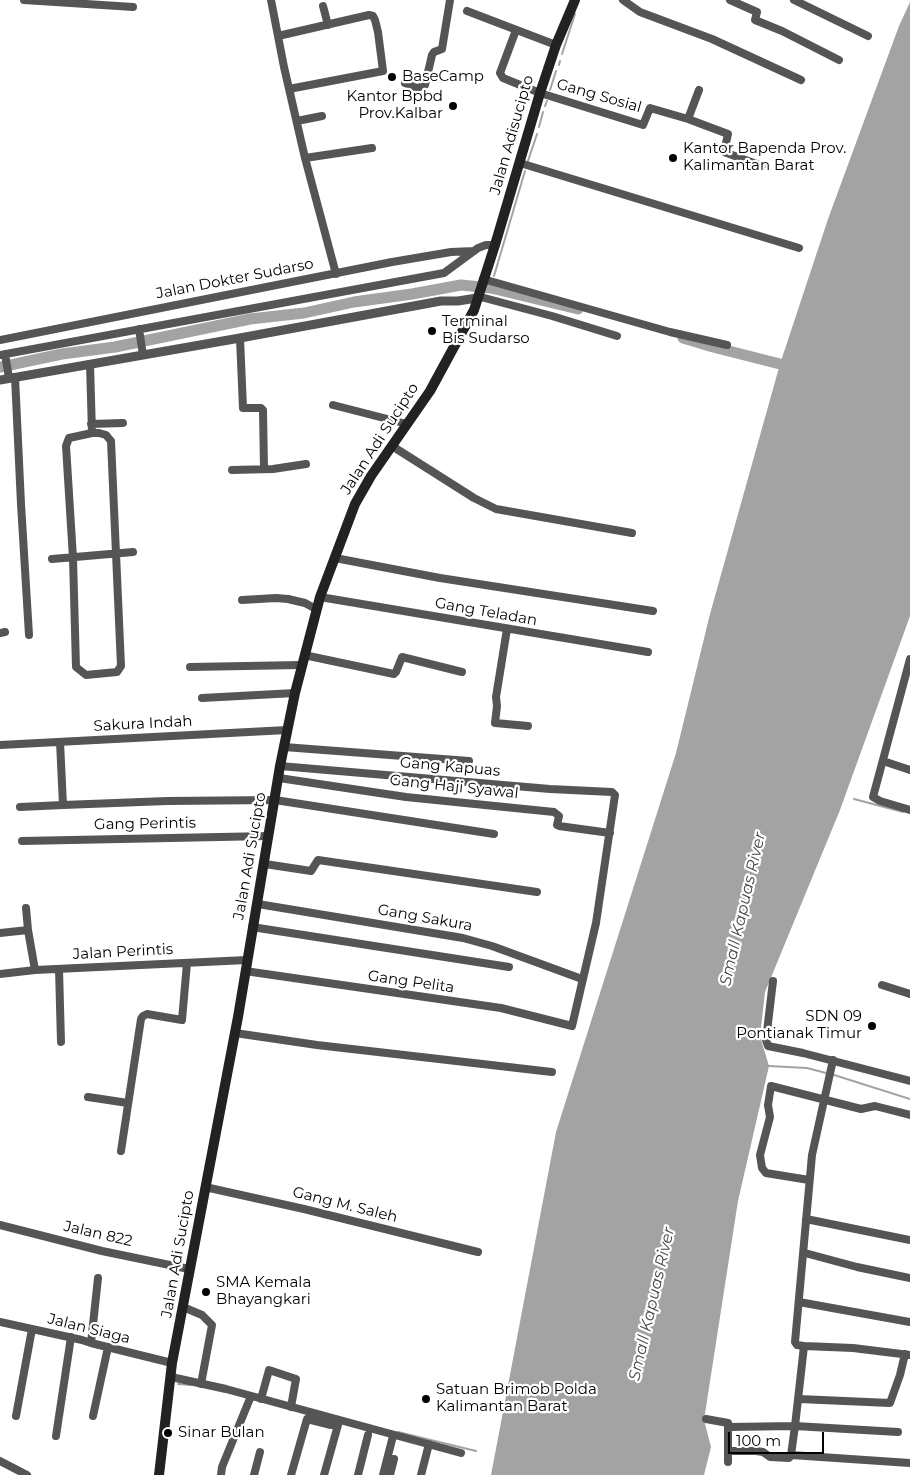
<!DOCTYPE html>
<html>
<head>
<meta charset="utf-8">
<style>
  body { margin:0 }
  #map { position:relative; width:910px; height:1475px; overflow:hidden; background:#fff; font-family:Montserrat,sans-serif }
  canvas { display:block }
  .scale { position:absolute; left:728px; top:1432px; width:96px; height:22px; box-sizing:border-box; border:2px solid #000; border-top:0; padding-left:6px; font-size:15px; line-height:18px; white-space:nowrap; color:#000; -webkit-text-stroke:4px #fff; paint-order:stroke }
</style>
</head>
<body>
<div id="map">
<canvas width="910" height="1475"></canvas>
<div class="scale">100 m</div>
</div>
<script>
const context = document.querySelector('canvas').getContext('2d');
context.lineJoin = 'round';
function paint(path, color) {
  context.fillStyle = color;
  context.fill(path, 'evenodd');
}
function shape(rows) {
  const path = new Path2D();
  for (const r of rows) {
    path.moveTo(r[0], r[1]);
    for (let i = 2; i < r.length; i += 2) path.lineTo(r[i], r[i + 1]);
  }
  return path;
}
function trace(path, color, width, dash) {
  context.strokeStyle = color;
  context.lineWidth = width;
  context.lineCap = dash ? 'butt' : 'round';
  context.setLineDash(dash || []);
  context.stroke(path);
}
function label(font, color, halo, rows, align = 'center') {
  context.font = font + ' Montserrat,sans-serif';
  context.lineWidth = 4.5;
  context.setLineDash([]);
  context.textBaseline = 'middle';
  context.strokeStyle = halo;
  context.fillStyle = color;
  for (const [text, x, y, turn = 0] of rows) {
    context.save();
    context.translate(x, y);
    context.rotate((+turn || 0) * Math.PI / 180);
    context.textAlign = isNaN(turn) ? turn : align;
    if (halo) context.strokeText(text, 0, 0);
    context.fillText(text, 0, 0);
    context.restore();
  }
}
paint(shape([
  [910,2,910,616,840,810,765,992,760,1036,769,1066,738,1201,704,1420,711,1447,704,1475,491,1475,556,1132,676,753,710,614,780,364,828,219,899,26]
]), '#a3a3a3');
trace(shape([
  [562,54,575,14],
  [559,65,560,61],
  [550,90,556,71],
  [545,106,547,101],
  [539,127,543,112],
  [528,161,537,134],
  [494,276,525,171],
  [491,288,491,286],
  [854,799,903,812],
  [769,1066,807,1068,826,1073],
  [831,1074,910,1099],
  [178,1384,191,1385],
  [398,1432,476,1451]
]), '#a3a3a3', 2);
trace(shape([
  [683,338,713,347,780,364],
  [0,367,62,354,115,347,250,319,304,313,354,302,412,294,461,285,491,288,578,309]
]), '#a3a3a3', 11);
trace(shape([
  [24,0,133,7],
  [271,0,284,67,305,158,336,274],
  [623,0,640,12,712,39,801,80],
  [730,0,757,12,755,20,782,31,839,60],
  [794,0,868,36],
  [323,6,328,25],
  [467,11,556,45],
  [516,30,500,73,503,78,540,93,643,125,650,108,688,119,728,134,724,152,762,166],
  [278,36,369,15,373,16,375,20,378,32,383,71,289,89],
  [405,83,417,88,425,85,432,55,434,52,442,49,450,0],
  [688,119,699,90],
  [297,121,322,116],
  [305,158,372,148],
  [520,163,799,248],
  [483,279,670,332,727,345],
  [477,296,552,316,617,336],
  [139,329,143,355],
  [240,338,243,408,261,408,263,410,264,469],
  [0,340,392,262,451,252,474,251],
  [5,354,9,378],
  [0,355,444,273,478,248,486,245,495,245],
  [90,364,92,433,99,433,106,435,111,441,121,666,117,672,86,675,76,667,73,558,66,446,69,438,92,433],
  [15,377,21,504,29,635],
  [333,405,407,424],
  [91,424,123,423],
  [392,446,474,498,496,509,632,533],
  [232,470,273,469,306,464],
  [335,558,440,578,653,611],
  [52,559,133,552],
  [320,597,648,652],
  [242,600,276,598,288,599,305,603,316,609],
  [507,629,496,697,497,706,495,723,528,726],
  [0,633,5,632],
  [304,655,394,674,396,672,402,657,462,672],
  [910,659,873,797,880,801,910,810],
  [190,667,301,665],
  [202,698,295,693],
  [60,742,63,805,167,801,275,800,494,834],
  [0,745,287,730],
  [284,747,469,761],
  [883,761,910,770],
  [279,778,406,797,554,812,559,816,557,825,559,826,610,833],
  [20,807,63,805],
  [22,841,269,836],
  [265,864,311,871,318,860,537,892],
  [258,904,463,938,492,946,582,979],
  [26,908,28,930,35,970],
  [252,927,509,967],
  [0,933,28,930],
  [59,969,61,1042],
  [245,971,501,1008,572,1026,596,923,615,795,612,792,550,789,280,766],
  [0,974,35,970,247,960],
  [773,981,766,1040,768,1046,803,1053,910,1081],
  [882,985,910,994],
  [235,1033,317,1045,552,1072],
  [833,1060,812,1155,795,1342,797,1345,804,1346,853,1348,910,1355],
  [88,1097,128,1103],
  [121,1151,141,1019,143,1016,147,1014,182,1020,187,963],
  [809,1180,766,1173,762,1168,760,1155,770,1117,768,1105,771,1086,861,1109,875,1106,910,1115],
  [205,1187,304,1209,478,1252],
  [806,1219,910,1240],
  [0,1225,102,1251,189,1269],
  [805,1253,857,1267,910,1278],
  [799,1302,910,1322],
  [183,1307,202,1315,212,1325,201,1384],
  [0,1322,82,1340,91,1343,172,1363],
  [91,1343,98,1278],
  [171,1377,226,1389,461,1453],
  [261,1399,269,1370,296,1379,291,1407],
  [799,1399,890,1403,900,1375,905,1354],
  [16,1416,32,1329],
  [93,1416,108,1347],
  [706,1419,728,1423,728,1462],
  [728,1427,795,1426,898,1432],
  [56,1436,71,1337],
  [728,1451,756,1451,763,1452,770,1457,789,1458,791,1455,795,1426,804,1346],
  [791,1455,910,1463],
  [0,1461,27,1475],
  [221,1475,222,1467,251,1396],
  [254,1475,260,1452],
  [291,1475,307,1419,331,1425],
  [324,1475,338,1425],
  [358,1475,368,1435],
  [383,1475,393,1436],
  [390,1475,394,1459],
  [421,1475,429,1444]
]), '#555', 8);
trace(shape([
  [0,380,240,338,441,301,458,301,477,298]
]), '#555', 9);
trace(shape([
  [159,1475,172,1363,238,1017,280,766,295,693,320,597,355,504,371,476,430,391,474,310,495,245,540,93,556,45,575,0]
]), '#222', 10);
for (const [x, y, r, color] of [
  [392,77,5,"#000"],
  [453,106,5,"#000"],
  [673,158,5,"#000"],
  [432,331,5,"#000"],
  [872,1026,5,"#000"],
  [206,1292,5,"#000"],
  [426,1399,5,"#000"],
  [168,1433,5,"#000"]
]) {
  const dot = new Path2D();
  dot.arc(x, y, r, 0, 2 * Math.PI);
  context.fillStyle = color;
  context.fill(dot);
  trace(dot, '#fff', 2);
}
label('15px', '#000', '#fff', [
  ["BaseCamp",402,77],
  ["Kantor Bpbd",443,97,"right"],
  ["Prov.Kalbar",443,114,"right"],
  ["Kantor Bapenda Prov.",683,149],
  ["Kalimantan Barat",683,166],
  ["Terminal",442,322],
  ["Bis Sudarso",442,339],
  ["SDN 09",862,1017,"right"],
  ["Pontianak Timur",862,1034,"right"],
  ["SMA Kemala",216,1283],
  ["Bhayangkari",216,1300],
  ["Satuan Brimob Polda",436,1390],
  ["Kalimantan Barat",436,1407],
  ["Sinar Bulan",178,1433]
], 'left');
label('15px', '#000', '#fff', [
  ["Gang Sosial",599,96,16],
  ["Jalan Adisucipto",512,135,-74],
  ["Jalan Dokter Sudarso",235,279,-11],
  ["Jalan Adi Sucipto",380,439,-57],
  ["Gang Teladan",486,612,10],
  ["Sakura Indah",143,724,-3],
  ["Gang Kapuas",450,767,5],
  ["Gang Haji Syawal",454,787,6],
  ["Gang Perintis",145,824,-1],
  ["Jalan Adi Sucipto",250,856,-80],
  ["Gang Sakura",425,918,10],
  ["Jalan Perintis",123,952,-3],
  ["Gang Pelita",411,982,8],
  ["Gang M. Saleh",345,1205,14],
  ["Jalan 822",98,1234,13],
  ["Jalan Adi Sucipto",178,1254,-80],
  ["Jalan Siaga",89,1329,14]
]);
label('italic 16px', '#444', '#fff', [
  ["Small Kapuas River",743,909,-77],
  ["Small Kapuas River",652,1304,-77]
]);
</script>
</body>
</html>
